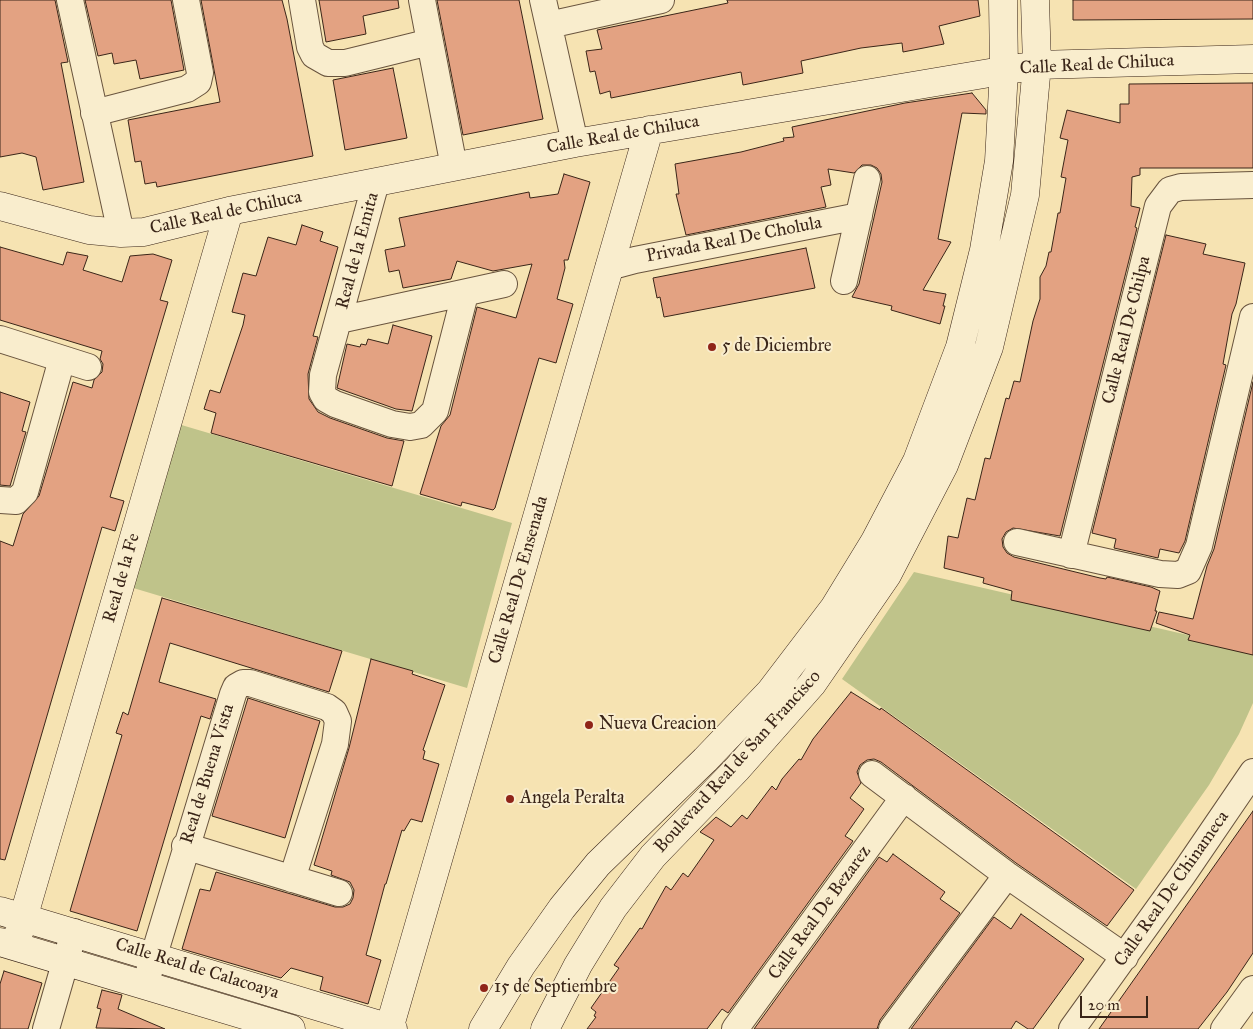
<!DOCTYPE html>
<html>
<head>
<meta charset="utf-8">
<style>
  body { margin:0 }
  #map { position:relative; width:1253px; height:1029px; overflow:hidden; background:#f6e3b2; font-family:"IM FELL Great Primer",serif }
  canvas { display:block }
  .scale { position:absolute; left:1080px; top:996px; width:68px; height:22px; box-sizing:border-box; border:2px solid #3a2518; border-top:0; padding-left:6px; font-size:15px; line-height:18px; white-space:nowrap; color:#3a2518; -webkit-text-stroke:4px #f9edcd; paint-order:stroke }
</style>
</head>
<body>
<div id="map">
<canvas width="1253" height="1029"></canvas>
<div class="scale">20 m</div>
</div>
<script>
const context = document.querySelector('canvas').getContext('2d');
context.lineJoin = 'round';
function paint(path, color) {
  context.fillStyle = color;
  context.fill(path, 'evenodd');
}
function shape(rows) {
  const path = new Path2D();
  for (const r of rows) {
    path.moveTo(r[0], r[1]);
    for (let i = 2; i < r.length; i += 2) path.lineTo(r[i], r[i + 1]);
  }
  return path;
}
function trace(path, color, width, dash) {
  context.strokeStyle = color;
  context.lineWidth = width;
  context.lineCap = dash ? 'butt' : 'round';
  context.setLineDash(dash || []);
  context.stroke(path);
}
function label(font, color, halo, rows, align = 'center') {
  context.font = font + ' "IM FELL Great Primer",serif';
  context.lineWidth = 4;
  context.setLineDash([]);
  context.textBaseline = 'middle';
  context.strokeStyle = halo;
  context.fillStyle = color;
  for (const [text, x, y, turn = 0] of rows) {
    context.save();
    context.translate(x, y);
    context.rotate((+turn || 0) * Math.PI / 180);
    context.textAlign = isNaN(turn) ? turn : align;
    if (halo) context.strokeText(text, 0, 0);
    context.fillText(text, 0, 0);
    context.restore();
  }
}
paint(shape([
  [168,421,512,523,467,688,120,584],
  [914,572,1253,650,1253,703,1239,734,1209,785,1136,889,842,679]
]), '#bfc38a');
const building = shape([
  [0,0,55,0,68,62,61,63,84,182,43,190,36,157,22,153,0,157,0,0],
  [85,0,171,0,184,70,140,79,136,60,114,64,112,53,98,56,85,0],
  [201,0,282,0,287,19,313,156,157,187,156,182,145,184,141,161,135,162,128,120,220,102,201,0],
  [319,0,398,0,399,8,363,16,366,34,326,42,319,0],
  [437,0,519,0,543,119,463,135,437,0],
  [727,0,978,0,980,16,939,26,944,44,903,52,902,43,861,48,801,61,803,73,743,85,741,72,611,98,610,91,600,94,595,71,590,72,586,51,602,49,597,30,728,3,727,0],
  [1073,0,1253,0,1253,19,1073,20,1073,0],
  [393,68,407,138,345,150,333,80,393,68],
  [1253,83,1253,168,1140,168,1140,175,1132,177,1131,206,1140,208,1135,227,1137,228,1060,536,1013,528,1006,532,1002,539,1003,547,1007,553,1014,557,1100,578,1106,579,1107,577,1151,587,1160,591,1155,611,1157,611,1150,631,1011,600,1012,591,983,583,984,578,944,568,948,536,958,538,967,498,975,500,985,458,990,459,1006,398,1009,399,1014,381,1020,382,1033,321,1040,299,1040,277,1046,266,1049,252,1051,252,1058,213,1060,213,1066,178,1061,177,1068,140,1060,138,1067,110,1120,123,1120,104,1129,104,1129,84,1253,83],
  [972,93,986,110,986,114,962,113,938,239,951,242,923,290,946,294,943,306,945,306,940,324,891,310,892,306,852,297,859,284,882,182,881,174,877,168,871,165,862,165,854,173,828,169,831,185,821,187,826,207,686,235,676,194,679,194,675,164,741,152,784,141,783,138,794,137,792,127,905,103,972,93],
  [564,174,590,182,568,260,564,260,565,268,557,299,573,304,556,363,539,358,495,508,493,510,462,502,461,506,420,494,441,426,450,415,477,307,516,318,532,264,493,271,457,261,451,279,403,288,399,270,389,272,385,250,405,246,399,218,529,192,530,198,558,194,564,174],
  [302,225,323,232,320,241,338,247,313,336,318,337,308,374,309,399,318,412,330,418,387,438,404,441,392,486,211,433,216,413,204,409,210,390,220,393,243,325,245,315,232,312,243,273,256,276,268,237,296,245,302,225],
  [1166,235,1206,244,1203,254,1245,263,1236,304,1232,314,1223,364,1226,365,1185,541,1179,553,1160,549,1158,558,1114,548,1116,539,1092,533,1166,235],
  [0,247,63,265,67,252,88,256,83,270,122,282,130,256,153,254,172,260,160,300,168,302,110,497,124,501,115,531,102,527,5,860,0,859,0,541,13,546,23,514,39,496,73,382,92,388,94,380,102,372,103,364,100,359,102,351,0,320,0,247],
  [806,248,815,288,664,317,660,297,657,298,653,278,806,248],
  [393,325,432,336,412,411,396,409,337,388,347,344,360,347,361,344,366,345,368,339,388,344,393,325],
  [1253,382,1253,655,1188,640,1190,635,1156,623,1159,612,1193,619,1207,566,1214,549,1253,382],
  [0,392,30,402,22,431,26,432,10,486,0,485,0,392],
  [162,598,342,651,329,692,170,643,159,682,216,699,210,719,201,716,137,931,70,911,122,735,116,733,123,712,128,715,162,598],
  [371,659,413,671,412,674,445,685,423,750,425,751,423,759,439,764,422,822,411,819,404,831,402,830,386,884,385,884,366,955,381,960,368,1004,320,990,323,977,291,968,281,978,182,949,200,889,210,891,216,872,335,907,343,907,350,904,353,898,354,890,350,882,331,875,332,871,314,865,349,748,371,659],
  [851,692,880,710,881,708,1134,890,1107,926,1016,863,881,762,874,759,867,760,860,765,857,772,861,783,850,798,864,809,845,836,853,841,728,1013,722,1009,707,1029,587,1029,596,1017,594,1016,596,1012,591,1008,619,968,614,965,640,928,642,929,666,886,671,890,683,873,688,877,714,840,700,832,716,817,731,827,742,815,747,819,772,786,776,790,782,779,799,759,801,760,813,739,851,692],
  [248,698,320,721,285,838,212,816,248,698],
  [1253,811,1253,953,1227,992,1198,1029,1099,1029,1253,811],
  [893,854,945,892,940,899,960,913,880,1020,877,1029,754,1029,879,857,887,862,893,854],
  [1021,914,1084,959,1033,1029,1028,1029,1016,1021,1011,1029,911,1029,994,917,1011,929,1021,914],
  [4,971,42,983,28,1029,0,1029,0,984,4,971],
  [102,990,122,995,118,1009,165,1029,96,1028,101,1009,97,1008,102,990]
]);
paint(building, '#e3a282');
trace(building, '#3a2518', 1);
const street = shape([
  [70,0,121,233],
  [302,0,310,47,314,55,328,63,345,63,430,42],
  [422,0,454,167],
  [543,0,575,143],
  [549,25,661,0],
  [94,113,187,89,198,82,200,73,186,0],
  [376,182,323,375,322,392,326,399,335,404,392,424,410,427,421,425,435,411,465,294],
  [609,267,635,260,859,216],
  [844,281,867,179],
  [339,320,504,284],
  [0,339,88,367],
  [0,500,16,501,25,492,62,359],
  [1017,542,1160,574,1178,575,1188,571,1199,546,1253,317],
  [1071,555,1158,206,1170,190,1181,187,1253,185],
  [872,774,1007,875,1125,957],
  [185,846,339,893],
  [145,985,233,694,236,687,243,683,250,683,327,707,334,712,338,721,335,744,292,879],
  [46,1029,74,932],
  [735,1029,904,797],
  [892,1029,1007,875],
  [1072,1029,1182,876,1253,772],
  [1224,1029,1253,989]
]);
const secondary = shape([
  [0,206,89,230,121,233,144,232,229,211,575,143,1037,65,1253,59],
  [0,911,393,1029],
  [0,942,291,1029],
  [15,946,229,211],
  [389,1029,649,130],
  [483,1029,521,966,562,908,598,864,705,760,770,692,834,608,875,541,917,461,960,347,984,250,999,161,1004,70,1003,0],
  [545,1029,578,965,613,908,653,856,737,769,812,684,887,575,944,465,989,347,1025,195,1037,65,1035,0]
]);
trace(street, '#69543e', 28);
trace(secondary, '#3a2518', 29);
trace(street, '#f9edcd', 26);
trace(secondary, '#f9edcd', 28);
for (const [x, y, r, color] of [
  [712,347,5,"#8f2418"],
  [589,725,5,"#8f2418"],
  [510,799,5,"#8f2418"],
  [484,988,5,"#8f2418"]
]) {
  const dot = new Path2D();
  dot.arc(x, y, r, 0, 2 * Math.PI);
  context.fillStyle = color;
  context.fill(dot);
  trace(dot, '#f9edcd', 2);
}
label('18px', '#3a2518', '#f9edcd', [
  ["Calle Real de Chiluca",1097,65,-3],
  ["Calle Real de Chiluca",623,135,-10],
  ["Calle Real de Chiluca",226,213,-12],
  ["Privada Real De Cholula",734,240,-11],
  ["Real de la Emita",358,251,-75],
  ["Calle Real De Chilpa",1127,330,-76],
  ["Real de la Fe",122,578,-74],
  ["Calle Real De Ensenada",519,580,-74],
  ["Boulevard Real de San Francisco",738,762,-48],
  ["Real de Buena Vista",208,774,-73],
  ["Calle Real De Chinameca",1172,889,-55],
  ["Calle Real De Bezarez",820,913,-54],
  ["Calle Real de Calacoaya",197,969,17]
]);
label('18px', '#3a2518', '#f9edcd', [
  ["5 de Diciembre",722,347],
  ["Nueva Creacion",599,725],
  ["Angela Peralta",520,799],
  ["15 de Septiembre",494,988]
], 'left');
</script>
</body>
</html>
